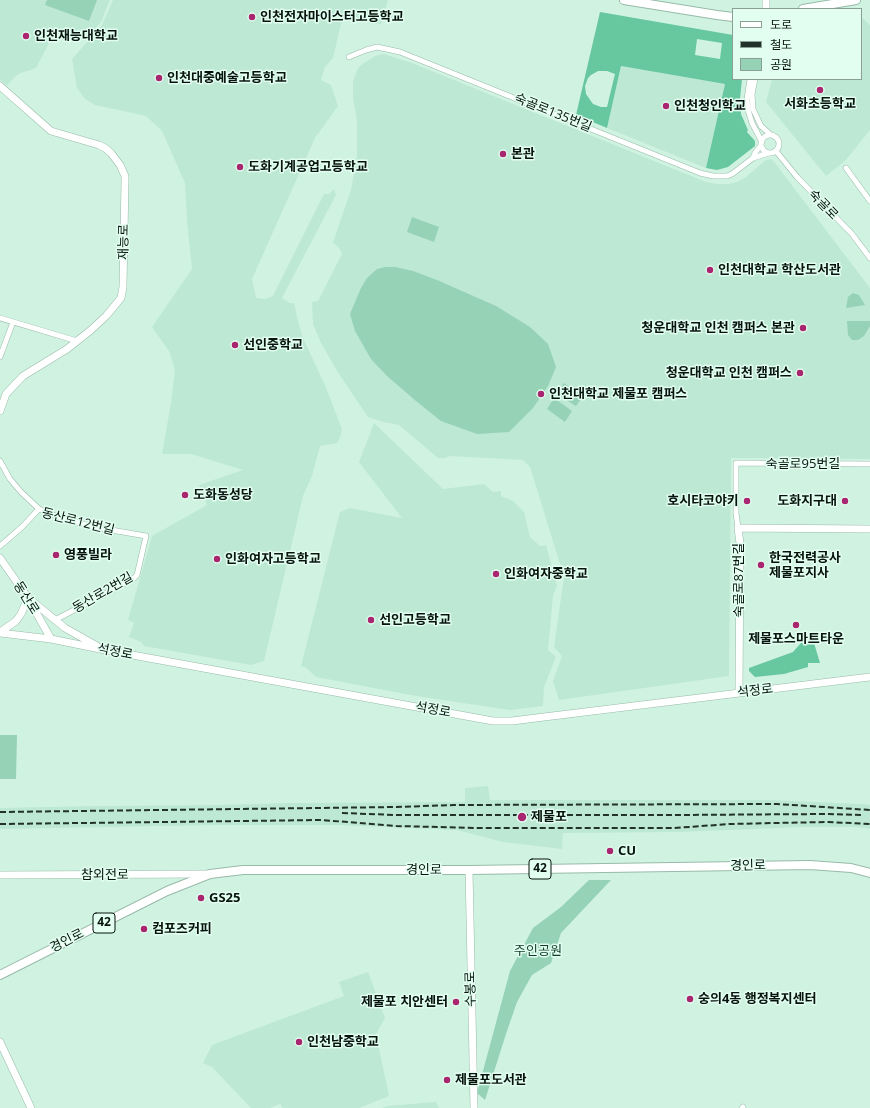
<!DOCTYPE html>
<html>
<head>
<meta charset="utf-8">
<style>
  body { margin:0 }
  #map { position:relative; width:870px; height:1108px; overflow:hidden; background:#d0f3e1; font-family:"Open Sans","Noto Sans KR",sans-serif }
  canvas { display:block }
  .legend { position:absolute; left:732px; top:8px; width:130px; height:72px; box-sizing:border-box; background:#e2fef0; border:1px solid #8aa096; margin:0; padding:5px 7px; list-style:none; font-size:12px; color:#07130e }
  .legend li { display:flex; align-items:center; gap:8px; height:20px }
  .legend b { width:20px; border:1px solid #8aa096 }
</style>
</head>
<body>
<div id="map">
<canvas width="870" height="1108"></canvas>
<ul class="legend">
<li><b style="height:5px;background:#fff"></b>도로</li>
<li><b style="height:5px;background:#22312a"></b>철도</li>
<li><b style="height:11px;background:#96d2b6"></b>공원</li>
</ul>
</div>
<script>
const context = document.querySelector('canvas').getContext('2d');
context.lineJoin = 'round';
function paint(path, color) {
  context.fillStyle = color;
  context.fill(path, 'evenodd');
}
function shape(rows) {
  const path = new Path2D();
  for (const r of rows) {
    if (r.length === 3) {
      path.moveTo(r[0] + r[2], r[1]);
      path.arc(r[0], r[1], r[2], 0, 2 * Math.PI);
      continue;
    }
    path.moveTo(r[0], r[1]);
    for (let i = 2; i < r.length; i += 2) path.lineTo(r[i], r[i + 1]);
  }
  return path;
}
function trace(path, color, width, dash) {
  context.strokeStyle = color;
  context.lineWidth = width;
  context.lineCap = dash ? 'butt' : 'round';
  context.setLineDash(dash || []);
  context.stroke(path);
}
function label(font, color, halo, rows, align = 'center') {
  context.font = font + ' "Open Sans","Noto Sans KR",sans-serif';
  context.lineWidth = 3;
  context.setLineDash([]);
  context.textBaseline = 'middle';
  context.strokeStyle = halo;
  context.fillStyle = color;
  for (const [text, x, y, turn = 0] of rows) {
    context.save();
    context.translate(x, y);
    context.rotate((+turn || 0) * Math.PI / 180);
    context.textAlign = isNaN(turn) ? turn : align;
    if (halo) context.strokeText(text, 0, 0);
    context.fillText(text, 0, 0);
    context.restore();
  }
}
paint(shape([
  [0,0,110,0,101,22,87,39,74,40,54,27,48,45,36,68,18,74,7,85,0,80],
  [113,0,388,0,381,24,369,23,344,11,333,58,325,67,321,80,331,85,338,106,315,138,252,279,256,298,265,299,273,296,324,194,329,194,334,189,336,195,282,298,290,303,294,303,298,321,303,338,325,385,342,429,340,438,337,443,320,446,312,476,303,496,264,661,251,665,144,646,141,642,129,637,134,623,128,620,152,536,207,505,199,485,243,470,191,454,162,454,171,403,175,370,169,351,152,327,192,269,187,221,185,183,162,131,146,116,95,105,85,99,77,88,72,59,102,25],
  [861,17,870,25,870,130,845,161,826,176,766,102,772,79,861,79],
  [384,54,412,63,706,182,717,184,729,184,737,182,746,177,766,160,772,159,870,288,870,459,731,458,729,676,559,700,553,681,562,656,554,647,564,577,530,467,523,460,450,456,445,458,438,458,399,425,383,422,368,417,337,371,321,343,313,324,312,302,318,301,342,254,339,248,333,242,351,190,357,155,357,121,353,97,353,81,358,68,364,63,375,56],
  [621,66,725,84,706,168,607,128],
  [374,423,443,489,484,484,493,492,501,491,501,496,513,501,524,512,530,537,540,546,546,545,557,586,553,596,548,650,556,657,544,687,543,706,510,710,416,696,316,677,305,667,301,666,340,512,350,508,402,518,359,462],
  [488,786,490,800,768,800,862,804,870,805,870,829,857,827,800,827,679,832,563,833,562,849,503,842,457,830,340,825,218,825,0,829,0,808,96,806,218,805,291,803,465,802,465,788],
  [368,972,385,1018,376,1034,389,1096,359,1108,283,1108,280,1104,270,1108,251,1108,212,1067,203,1063,212,1045,344,996,339,982],
  [436,1102,439,1108,382,1108,387,1106]
]), '#bde8d3');
paint(shape([
  [47,0,97,0,89,21,45,5],
  [412,217,439,227,434,242,407,232],
  [385,267,395,267,413,271,437,280,496,306,530,327,548,344,556,367,548,386,533,408,509,432,477,434,441,421,416,401,387,376,371,359,355,331,350,314,361,288,367,278,377,269],
  [853,293,859,295,865,305,846,308,848,297],
  [847,321,870,321,870,326,864,336,858,340,852,340,848,335],
  [564,383,583,396,576,406,557,394],
  [554,398,572,411,565,422,547,409],
  [0,735,17,735,16,779,0,779],
  [589,880,611,880,561,933,551,963,532,975,517,1002,506,1034,485,1100,477,1093,510,971,533,928,561,907]
]), '#96d2b6');
paint(shape([
  [600,12,733,35,733,79,742,79,740,99,741,114,748,130,747,132,755,141,755,146,728,167,717,170,706,168,725,84,621,66,607,128,576,115],
  [697,39,722,43,720,59,695,55],
  [598,71,607,71,615,74,607,107,601,107,593,104,586,94,585,86,588,78,591,75],
  [801,643,814,643,820,663,808,663,808,667,784,674,755,677,749,671,749,668,793,652]
]), '#67c79e');
const street = shape([
  [349,57,366,50,377,47,400,52,700,173,713,176,727,176,732,174,753,158,769,153],
  [750,79,747,99,748,110,752,123,762,142],
  [755,79,752,94,753,109,761,126,771,135],
  [770,144,9],
  [776,151,797,177,852,234,870,258],
  [753,158,755,153,761,145],
  [846,168,870,201],
  [0,318,77,341],
  [0,357,13,322],
  [0,461,10,479,21,492,39,509,61,518,94,527,146,536,137,575,133,579,55,620],
  [738,528,736,513,736,463,870,464],
  [0,546,22,527,39,509],
  [742,1108,743,1107]
]);
const secondary = shape([
  [766,9,766,0],
  [0,86,51,131,99,145,105,148,111,153,120,165,125,176,125,181,123,287,121,298,106,316,91,330,67,349,23,376,6,394,0,411],
  [0,558,28,598,51,639],
  [32,601,65,628,97,646],
  [0,632,16,621,21,614,28,598],
  [0,633,51,639,105,650,493,721,512,721,544,717,870,677],
  [739,693,740,543,738,528,870,529],
  [469,870,474,1108],
  [0,875,208,874],
  [0,1042,31,1108]
]);
const primary = shape([
  [624,0,717,15,733,17],
  [803,9,856,0],
  [0,975,167,891,210,874,243,870,469,870,810,865,851,868,870,873]
]);
trace(street, '#98baa9', 6);
trace(secondary, '#98baa9', 8);
trace(primary, '#98baa9', 10);
trace(street, '#fff', 5);
trace(secondary, '#fff', 7);
trace(primary, '#fff', 8);
trace(shape([
  [0,812,396,807,454,805,777,804,870,810],
  [342,813,396,815,674,815,829,814,862,815],
  [0,824,322,820,396,826,478,828,674,828,730,824,776,823,828,822,870,824]
]), '#22312a', 2, [6, 3]);
for (const [x, y, r, color] of [
  [252,17,4,"#aa256f"],
  [26,36,4,"#aa256f"],
  [159,78,4,"#aa256f"],
  [820,90,4,"#aa256f"],
  [666,106,4,"#aa256f"],
  [503,154,4,"#aa256f"],
  [240,167,4,"#aa256f"],
  [710,270,4,"#aa256f"],
  [803,328,4,"#aa256f"],
  [235,345,4,"#aa256f"],
  [800,373,4,"#aa256f"],
  [541,394,4,"#aa256f"],
  [185,495,4,"#aa256f"],
  [747,501,4,"#aa256f"],
  [845,501,4,"#aa256f"],
  [56,555,4,"#aa256f"],
  [217,559,4,"#aa256f"],
  [761,565,4,"#aa256f"],
  [496,574,4,"#aa256f"],
  [371,620,4,"#aa256f"],
  [796,625,4,"#aa256f"],
  [522,817,5,"#aa256f"],
  [610,851,4,"#aa256f"],
  [201,898,4,"#aa256f"],
  [144,929,4,"#aa256f"],
  [690,999,4,"#aa256f"],
  [456,1002,4,"#aa256f"],
  [299,1042,4,"#aa256f"],
  [447,1080,4,"#aa256f"]
]) {
  const dot = new Path2D();
  dot.arc(x, y, r, 0, 2 * Math.PI);
  context.fillStyle = color;
  context.fill(dot);
  trace(dot, '#e2fef0', 1.5);
}
for (const [x, y, w] of [
  [540,869,22],
  [104,923,22]
]) {
  const box = new Path2D();
  box.roundRect(x - w / 2, y - 10, w, 20, 3);
  context.fillStyle = '#e2fef0';
  context.fill(box);
  trace(box, '#07130e', 1);
}
label('bold 12px', '#07130e', null, [
  ["42",540,869],
  ["42",104,923]
]);
label('bold 13px', '#07130e', '#e2fef0', [
  ["인천전자마이스터고등학교",260,17],
  ["인천재능대학교",34,36],
  ["인천대중예술고등학교",167,78],
  ["서화초등학교",820,104,"center"],
  ["인천청인학교",674,106],
  ["본관",511,154],
  ["도화기계공업고등학교",248,167],
  ["인천대학교 학산도서관",718,270],
  ["청운대학교 인천 캠퍼스 본관",795,328,"right"],
  ["선인중학교",243,345],
  ["청운대학교 인천 캠퍼스",792,373,"right"],
  ["인천대학교 제물포 캠퍼스",549,394],
  ["도화동성당",193,495],
  ["호시타코야키",739,501,"right"],
  ["도화지구대",837,501,"right"],
  ["영풍빌라",64,555],
  ["한국전력공사",769,558],
  ["제물포지사",769,573],
  ["인화여자고등학교",225,559],
  ["인화여자중학교",504,574],
  ["선인고등학교",379,620],
  ["제물포스마트타운",796,639,"center"],
  ["제물포",531,817],
  ["CU",618,851],
  ["GS25",209,898],
  ["컴포즈커피",152,929],
  ["숭의4동 행정복지센터",698,999],
  ["제물포 치안센터",448,1002,"right"],
  ["인천남중학교",307,1042],
  ["제물포도서관",455,1080]
], 'left');
label('13px', '#07130e', '#e2fef0', [
  ["숙골로135번길",553,113,22],
  ["숙골로",823,205,46],
  ["재능로",124,242,-89],
  ["숙골로95번길",803,464],
  ["동산로12번길",78,522,14],
  ["숙골로87번길",739,580,-90],
  ["동산로2번길",103,593,-30],
  ["동산로",26,598,58],
  ["석정로",115,652,11],
  ["석정로",755,691,-7],
  ["석정로",433,710,10],
  ["경인로",748,866,-1],
  ["경인로",424,870],
  ["참외전로",105,875],
  ["경인로",67,941,-27],
  ["수봉로",471,989,-91]
]);
label('13px', '#0f3a2a', '#e2fef0', [
  ["주인공원",538,951]
]);
</script>
</body>
</html>
